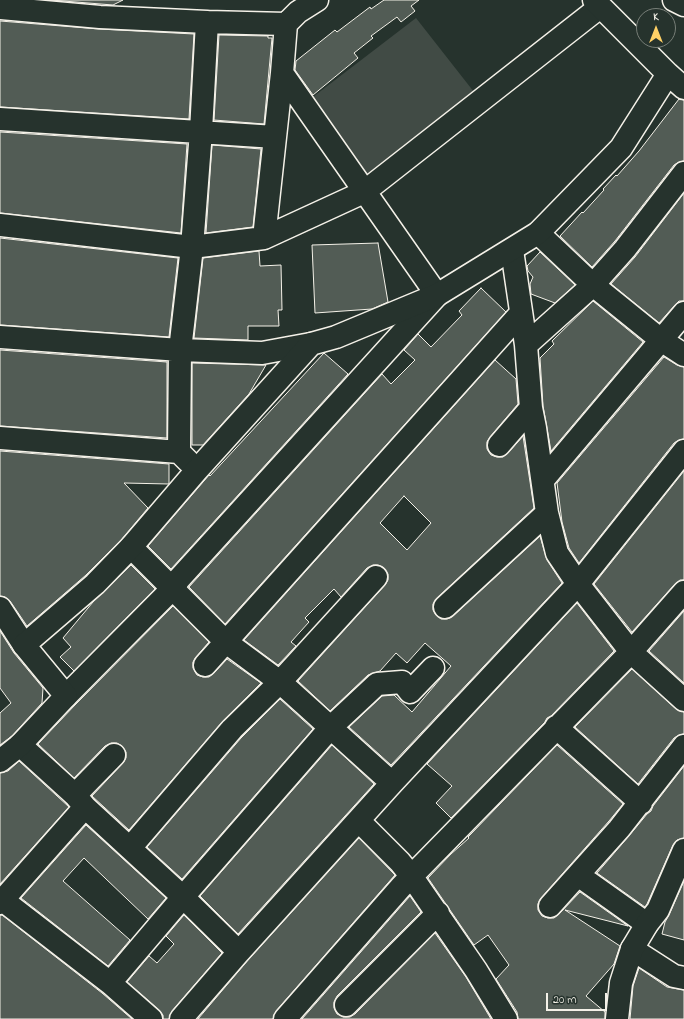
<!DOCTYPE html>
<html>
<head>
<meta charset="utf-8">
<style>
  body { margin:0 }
  #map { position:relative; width:684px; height:1019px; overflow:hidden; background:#26332d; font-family:"Indie Flower",sans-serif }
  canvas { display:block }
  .north { position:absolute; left:636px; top:8px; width:40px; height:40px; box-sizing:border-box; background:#26332d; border:1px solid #787f78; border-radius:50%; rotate:0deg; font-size:11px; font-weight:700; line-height:16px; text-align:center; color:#f4f1e8 }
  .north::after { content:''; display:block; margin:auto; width:14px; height:18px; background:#ffd166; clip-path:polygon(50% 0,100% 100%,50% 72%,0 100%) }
  .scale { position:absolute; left:546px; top:993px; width:61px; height:18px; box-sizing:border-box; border:2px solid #f4f1e8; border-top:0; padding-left:5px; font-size:12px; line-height:14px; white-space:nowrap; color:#f4f1e8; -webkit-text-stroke:3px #26332d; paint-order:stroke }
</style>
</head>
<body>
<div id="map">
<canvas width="684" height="1019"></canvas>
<div class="north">K</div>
<div class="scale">20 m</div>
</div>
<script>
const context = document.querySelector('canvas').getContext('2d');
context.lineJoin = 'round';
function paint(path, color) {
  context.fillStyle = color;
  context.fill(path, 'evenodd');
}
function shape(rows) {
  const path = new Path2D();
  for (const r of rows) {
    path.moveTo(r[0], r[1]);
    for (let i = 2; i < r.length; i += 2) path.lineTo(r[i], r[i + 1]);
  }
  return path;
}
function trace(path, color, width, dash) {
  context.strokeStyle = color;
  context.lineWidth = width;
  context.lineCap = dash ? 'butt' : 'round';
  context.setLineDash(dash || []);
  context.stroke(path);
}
paint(shape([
  [416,18,474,92,368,183,309,100]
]), '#414b45');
const building = shape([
  [51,0,123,0,113,5,51,0],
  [384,0,419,0,411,6,415,11,401,22,397,17,371,36,373,38,354,53,358,58,313,95,295,70,296,61,335,30,337,32,370,7,371,9,384,0],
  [0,21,99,29,194,34,189,119,0,107,0,21],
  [219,35,268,36,268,38,272,38,264,124,214,120,219,35],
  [679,99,684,100,684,161,679,162,674,165,615,241,592,267,560,236,582,212,583,213,604,190,603,189,616,175,617,176,639,151,679,99],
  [0,132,187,144,181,233,0,213,0,132],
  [212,145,261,149,253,227,206,233,212,145],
  [684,193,684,301,679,301,675,305,659,323,611,284,635,257,684,193],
  [0,238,178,258,169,337,0,325,0,238],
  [378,243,388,302,372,309,315,313,312,245,378,243],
  [259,251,260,266,281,265,282,310,278,310,279,326,248,326,248,340,194,338,203,258,259,251],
  [540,252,575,285,555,303,531,294,530,284,533,277,528,271,527,266,540,252],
  [481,288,506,312,225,624,189,587,382,374,391,384,415,360,404,350,418,334,431,347,462,315,459,311,481,288],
  [593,301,643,342,551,451,543,406,540,358,554,344,552,341,593,301],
  [0,350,167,362,167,438,0,426,0,350],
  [324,353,348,374,171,569,148,546,209,475,210,476,324,353],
  [664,357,677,365,684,367,684,439,679,440,674,443,579,563,569,548,562,522,557,483,664,357],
  [495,360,516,379,518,404,490,437,487,442,487,449,491,455,497,457,503,457,508,453,523,436,534,508,437,598,433,604,433,610,436,615,441,619,447,619,453,616,540,536,547,560,562,583,391,765,349,727,382,696,394,695,412,712,451,666,425,643,407,663,396,653,380,671,368,675,330,711,298,681,385,585,388,580,388,574,384,568,378,565,373,565,367,568,341,597,334,589,305,618,309,622,291,642,296,646,278,665,244,640,495,360],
  [404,496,431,523,407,550,380,523,404,496],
  [192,363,266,365,249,394,203,445,192,445,192,363],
  [0,451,169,464,169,484,124,483,148,508,122,539,86,575,27,626,10,601,5,597,0,596,0,451],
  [684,471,684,580,680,580,675,584,632,632,594,584,684,471],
  [131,565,155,589,74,671,60,657,71,647,63,638,93,602,131,565],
  [577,603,614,651,551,716,547,718,545,722,451,818,436,803,452,786,427,764,577,603],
  [173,606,209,642,196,657,193,662,193,668,197,675,203,677,209,677,214,673,227,659,261,683,223,721,129,830,92,796,123,763,126,758,126,752,122,746,117,743,111,743,105,746,74,778,38,744,75,705,173,606],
  [684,611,684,683,649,651,684,611],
  [0,631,14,653,43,688,42,703,12,736,0,745,0,713,11,703,0,688,0,631],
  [632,669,676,709,684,712,684,734,679,735,674,738,638,784,575,727,632,669],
  [280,699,313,729,182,879,147,847,241,738,280,699],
  [332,745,374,784,238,934,200,896,332,745],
  [557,745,623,804,609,821,541,898,538,904,538,910,542,916,548,918,554,918,559,914,580,892,628,926,565,910,620,946,614,964,586,996,605,1012,605,1019,518,1019,517,1012,496,979,509,965,488,935,474,945,428,878,451,854,469,838,468,837,470,835,557,745],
  [19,761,69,807,0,884,0,773,8,771,19,761],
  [684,766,684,838,677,840,673,845,647,904,645,907,597,873,628,837,647,814,651,811,653,806,684,766],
  [86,825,166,898,148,919,84,858,63,881,130,940,108,966,21,898,86,825],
  [359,838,395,875,276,1011,273,1019,198,1019,248,960,359,838],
  [684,881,684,940,662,934,665,922,669,915,684,881],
  [410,896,421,912,337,996,334,1002,334,1008,337,1014,343,1017,350,1017,355,1014,435,933,466,977,491,1019,302,1019,410,896],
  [0,915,2,915,102,993,132,1019,0,1019,0,915],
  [184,915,222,953,172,1011,169,1019,163,1019,163,1015,159,1010,127,982,149,956,157,963,174,944,166,936,184,915],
  [639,968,667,987,684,990,684,1019,630,1019,633,986,639,968]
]);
paint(building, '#525c55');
trace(building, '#f4f1e8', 1);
const street = shape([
  [0,8,100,17,207,22,286,24],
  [0,119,275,137],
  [0,225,192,247,264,238,364,192,600,7],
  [538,233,593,285,661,340,684,355],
  [264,238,282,73,286,24,298,12,317,0],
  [512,250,526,345,531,408,535,428,547,513,557,553,578,584,631,652,684,700],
  [0,337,180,350,262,353,311,344],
  [526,345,593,285,625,249,684,173],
  [0,438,179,452,188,461],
  [499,445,531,408],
  [179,452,180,350,192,247,201,131,207,22],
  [543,480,684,313],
  [131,547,226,642,280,682,392,783],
  [445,607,547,513],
  [0,608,24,645],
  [205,665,521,313],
  [66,696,176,585,178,580,437,295,282,73],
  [556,727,641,803],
  [20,745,75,795,85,807,183,897,239,952],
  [75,795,114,755],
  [359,821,400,862,412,877,476,970,506,1019],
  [130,848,232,729,280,682,376,577],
  [578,875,647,924],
  [0,898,110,983,151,1019],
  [0,903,85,807],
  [550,906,619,829,684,746],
  [632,949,674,976,684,978],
  [110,983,183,897,331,727,377,684,402,682,410,692,433,668],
  [346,1005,438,913],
  [181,1019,239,952,392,783,578,584,684,451],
  [285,1019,401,887,631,652,684,592]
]);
const secondary = shape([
  [594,0,668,74,684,88],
  [674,0,684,5],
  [0,761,20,745,66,696,24,645,95,584,131,547,197,470,311,344,336,337,437,295,538,233,621,148,668,74],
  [617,1019,621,983,632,949,647,924,658,910,684,850]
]);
trace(street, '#f4f1e8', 25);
trace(secondary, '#f4f1e8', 25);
trace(street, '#26332d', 22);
trace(secondary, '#26332d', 22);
</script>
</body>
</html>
